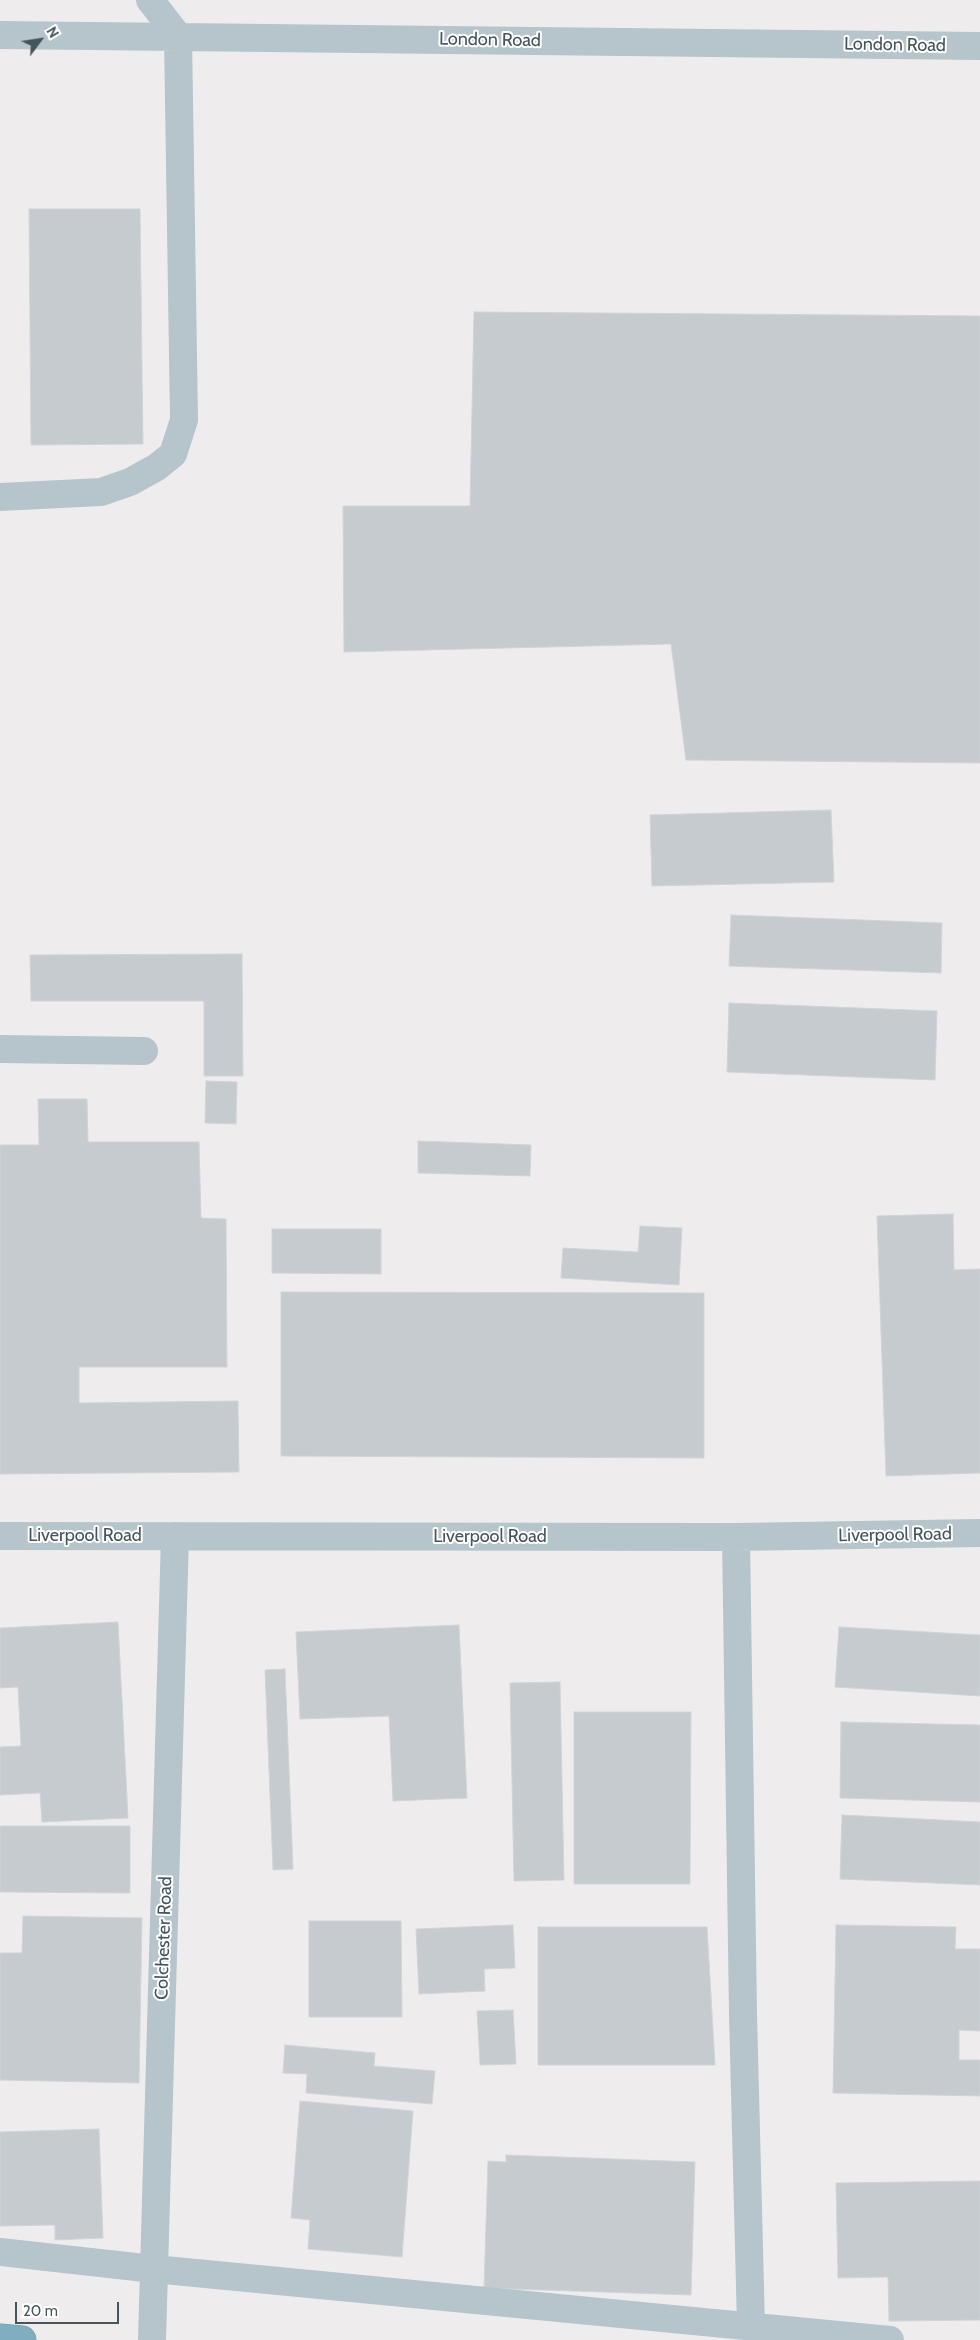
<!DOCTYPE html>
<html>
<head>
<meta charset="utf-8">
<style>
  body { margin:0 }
  #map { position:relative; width:980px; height:2340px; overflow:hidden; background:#efeced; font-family:Cabin,sans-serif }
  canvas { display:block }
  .north { position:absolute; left:15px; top:15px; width:50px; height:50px; -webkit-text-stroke:4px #fff; paint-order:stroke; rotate:59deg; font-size:14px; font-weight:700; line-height:20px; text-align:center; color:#44555b }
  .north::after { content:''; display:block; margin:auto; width:18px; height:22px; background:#44555b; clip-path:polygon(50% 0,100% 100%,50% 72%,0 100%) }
  .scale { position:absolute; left:15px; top:2302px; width:104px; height:22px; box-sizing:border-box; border:2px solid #44555b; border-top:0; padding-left:6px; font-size:15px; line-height:18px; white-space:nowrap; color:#44555b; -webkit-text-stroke:4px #fff; paint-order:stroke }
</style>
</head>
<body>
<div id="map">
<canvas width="980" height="2340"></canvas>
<div class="north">N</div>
<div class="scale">20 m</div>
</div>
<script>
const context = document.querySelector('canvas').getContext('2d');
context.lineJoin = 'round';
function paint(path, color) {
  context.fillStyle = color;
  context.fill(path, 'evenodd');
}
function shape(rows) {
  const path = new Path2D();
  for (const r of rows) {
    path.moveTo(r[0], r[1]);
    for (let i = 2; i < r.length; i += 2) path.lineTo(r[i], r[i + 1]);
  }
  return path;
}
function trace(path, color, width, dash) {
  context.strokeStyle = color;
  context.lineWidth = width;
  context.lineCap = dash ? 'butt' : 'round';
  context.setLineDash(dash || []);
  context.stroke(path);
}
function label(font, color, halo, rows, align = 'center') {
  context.font = font + ' Cabin,sans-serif';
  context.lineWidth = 4;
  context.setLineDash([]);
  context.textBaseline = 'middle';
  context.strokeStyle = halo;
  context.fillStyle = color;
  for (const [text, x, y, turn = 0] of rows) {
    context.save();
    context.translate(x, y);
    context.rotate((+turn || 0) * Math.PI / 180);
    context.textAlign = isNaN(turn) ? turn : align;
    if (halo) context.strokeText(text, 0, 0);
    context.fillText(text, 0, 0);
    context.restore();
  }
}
const building = shape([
  [29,209,140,209,143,444,31,445,29,209],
  [474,312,980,316,980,763,686,760,671,644,344,652,343,506,470,506,474,312],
  [831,810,834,882,652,886,650,815,831,810],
  [731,915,942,923,941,973,729,966,731,915],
  [242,954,243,1076,204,1076,204,1001,31,1001,30,955,242,954],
  [729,1003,937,1011,935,1080,727,1072,729,1003],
  [206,1081,237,1082,236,1124,205,1123,206,1081],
  [38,1099,87,1099,88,1142,199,1142,201,1218,226,1219,227,1367,79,1367,79,1403,238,1401,239,1472,0,1474,0,1145,39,1145,38,1099],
  [418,1141,531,1145,530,1176,418,1173,418,1141],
  [953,1214,954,1270,980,1269,980,1473,886,1476,877,1216,953,1214],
  [640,1226,682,1228,679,1285,561,1278,563,1248,638,1252,640,1226],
  [272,1229,381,1229,381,1274,272,1273,272,1229],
  [281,1292,704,1293,704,1458,281,1456,281,1292],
  [118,1622,128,1818,42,1822,40,1793,0,1795,0,1747,21,1746,18,1687,0,1688,0,1628,118,1622],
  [459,1625,467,1798,393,1801,389,1716,300,1719,296,1632,459,1625],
  [839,1627,980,1635,980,1696,835,1687,839,1627],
  [285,1669,293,1869,273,1870,265,1670,285,1669],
  [560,1682,564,1880,514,1881,510,1683,560,1682],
  [574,1712,691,1712,690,1884,574,1884,574,1712],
  [841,1722,980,1725,980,1802,840,1798,841,1722],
  [842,1815,980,1822,980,1885,840,1879,842,1815],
  [0,1826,130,1826,130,1893,0,1892,0,1826],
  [23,1916,142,1918,139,2083,0,2080,0,1953,22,1953,23,1916],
  [309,1921,401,1921,402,2017,309,2017,309,1921],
  [513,1925,515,1968,484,1969,485,1991,419,1994,416,1929,513,1925],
  [836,1925,956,1927,955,1949,980,1949,980,2031,959,2030,959,2060,980,2060,980,2096,833,2093,836,1925],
  [538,1927,707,1927,715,2065,538,2065,538,1927],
  [513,2010,516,2064,480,2065,477,2011,513,2010],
  [285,2045,375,2053,374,2066,435,2071,432,2104,306,2093,307,2074,283,2073,285,2045],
  [300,2101,413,2111,402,2257,308,2249,310,2220,291,2218,300,2101],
  [99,2129,103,2238,55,2240,55,2225,0,2226,0,2132,99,2129],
  [506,2155,695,2162,691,2295,484,2288,488,2161,506,2162,506,2155],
  [980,2181,980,2320,889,2321,888,2277,838,2278,836,2183,980,2181]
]);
paint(building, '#c6cbd0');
trace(building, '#d0d4d9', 1);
const highway = shape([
  [0,2338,22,2340]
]);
trace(highway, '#6b98ab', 29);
trace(shape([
  [0,35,980,46],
  [0,497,101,492,130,482,157,467,173,454,184,420,178,36,150,0],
  [0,1049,144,1051],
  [0,1536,736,1537,980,1533],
  [736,1537,743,2014,751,2326],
  [0,2252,154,2269,890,2340],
  [152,2340,175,1536]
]), '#b6c5cb', 28);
trace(highway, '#80adbf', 28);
label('18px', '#44555b', '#fff', [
  ["London Road",490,40,1],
  ["London Road",895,45,1],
  ["Liverpool Road",895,1535,-1],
  ["Liverpool Road",85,1536],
  ["Liverpool Road",490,1537],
  ["Colchester Road",164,1938,-88]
]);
</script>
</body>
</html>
